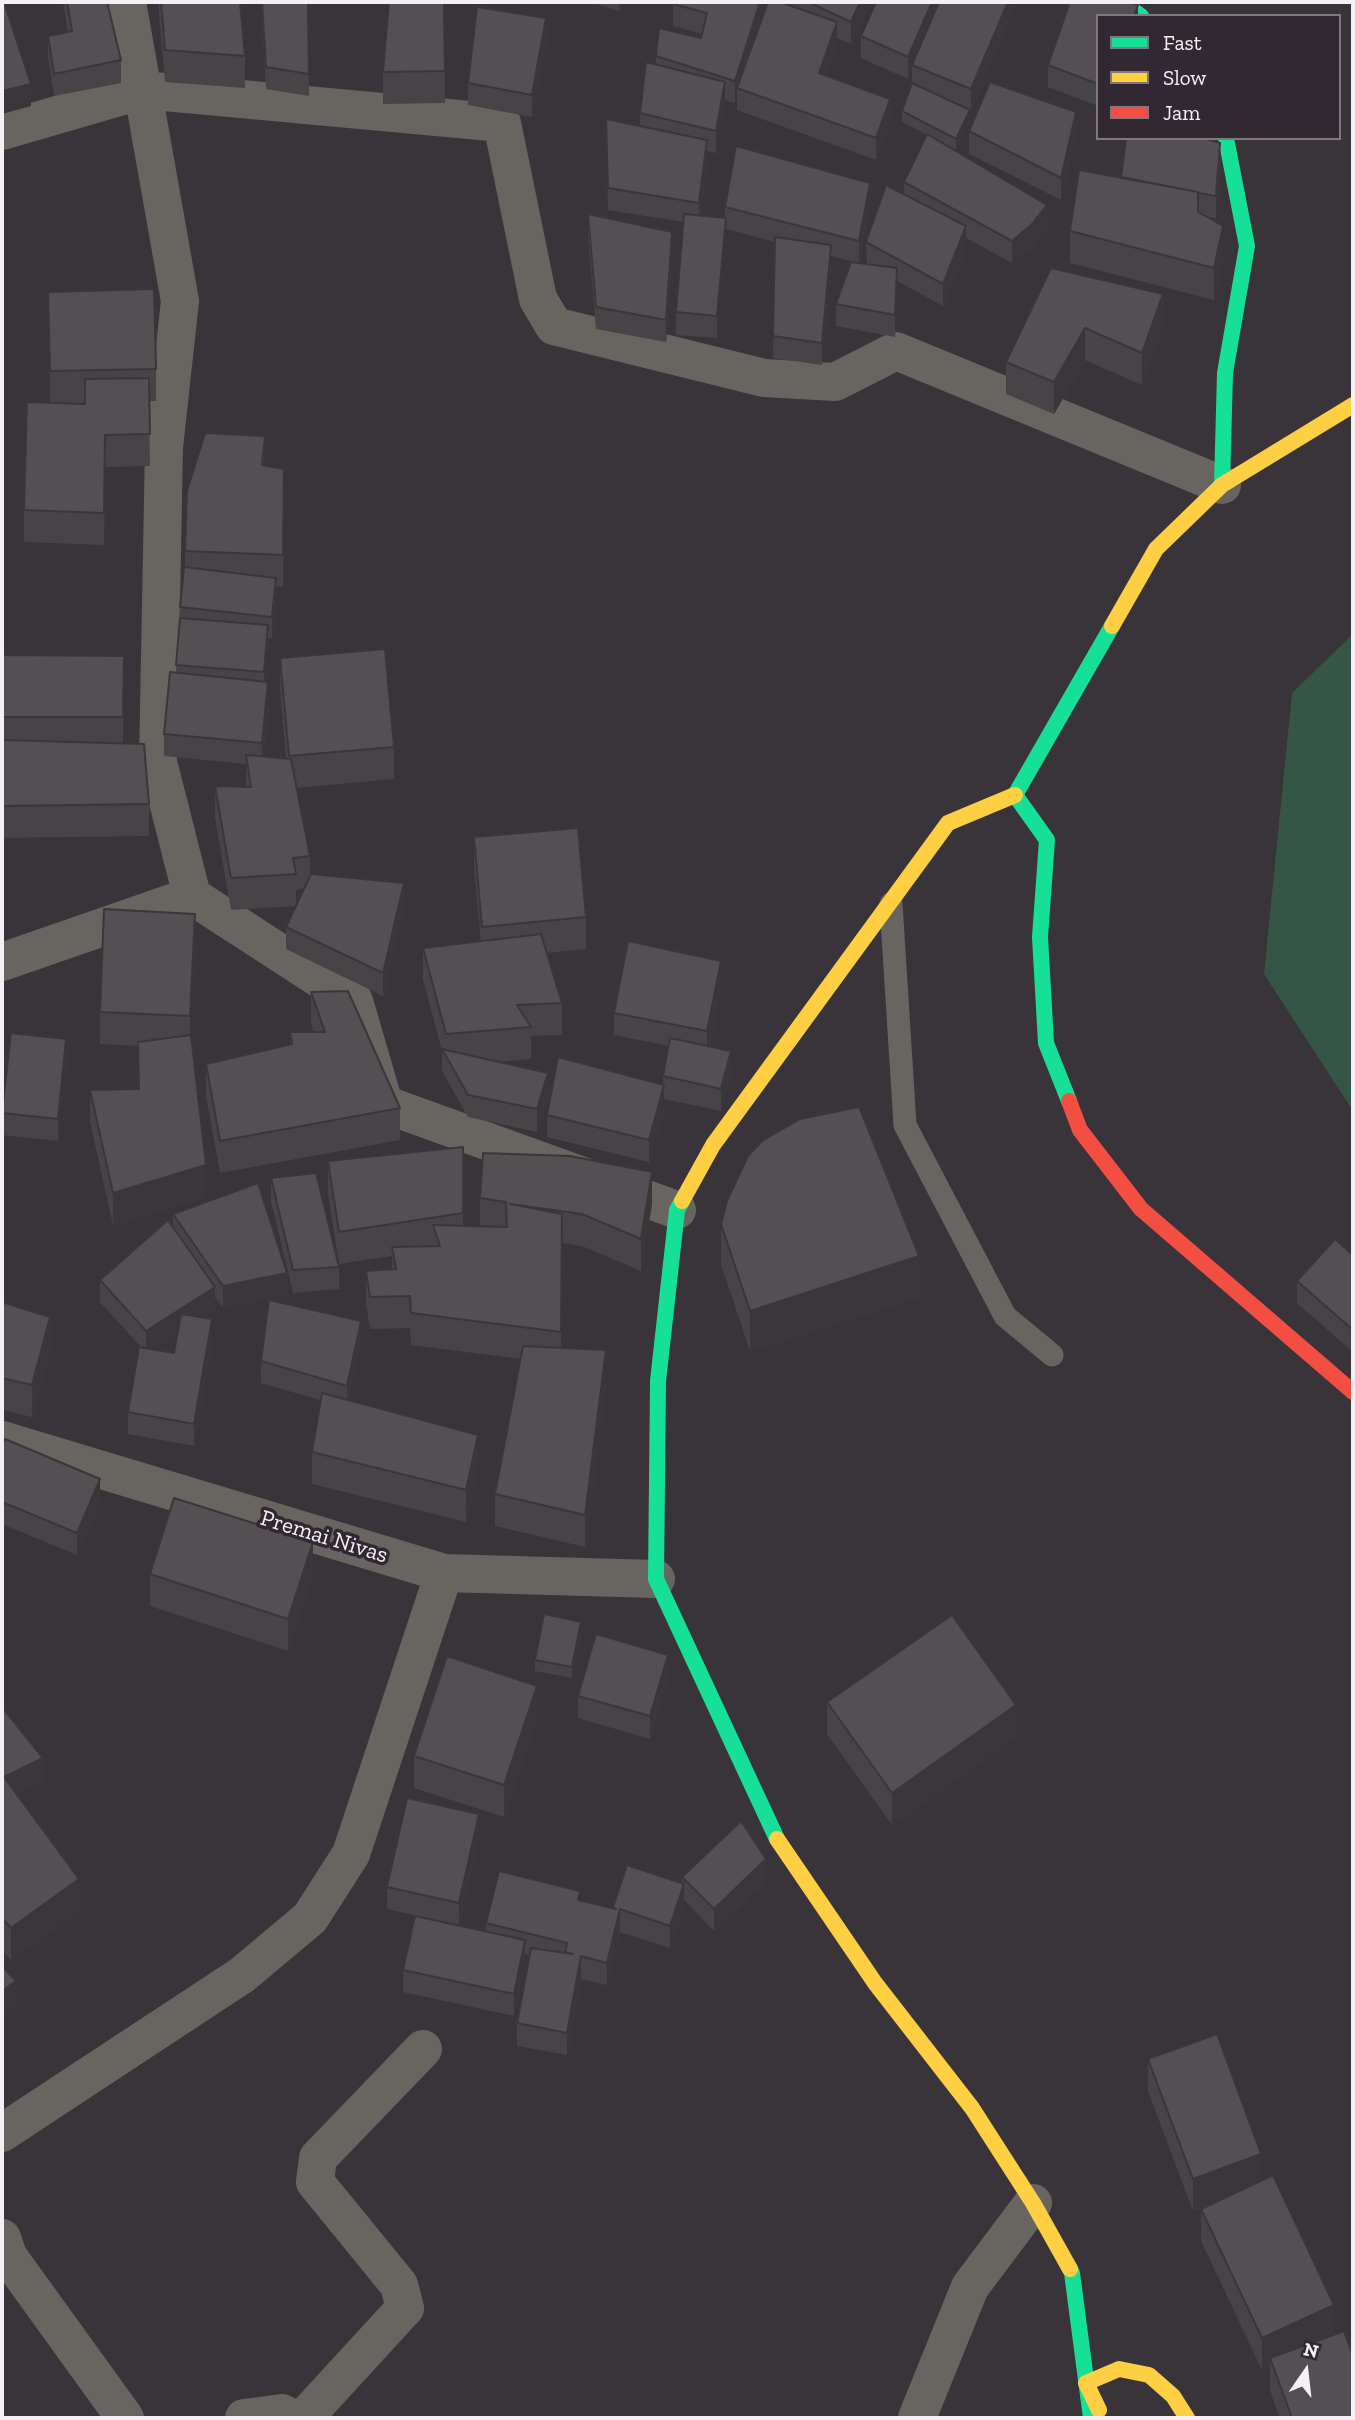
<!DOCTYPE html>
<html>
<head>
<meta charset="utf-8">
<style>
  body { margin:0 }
  #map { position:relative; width:1355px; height:2420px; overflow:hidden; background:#393439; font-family:"Zilla Slab",serif }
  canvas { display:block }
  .frame { position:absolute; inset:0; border:4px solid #f6f0f6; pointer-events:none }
  .legend { position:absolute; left:1096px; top:14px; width:245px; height:126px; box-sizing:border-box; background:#312831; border:2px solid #807880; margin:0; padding:9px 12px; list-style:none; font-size:21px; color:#f6f0f6 }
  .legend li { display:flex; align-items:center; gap:14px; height:35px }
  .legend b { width:35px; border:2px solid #807880 }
  .north { position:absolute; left:1271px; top:2336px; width:70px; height:70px; -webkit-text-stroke:5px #312831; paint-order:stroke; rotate:14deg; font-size:19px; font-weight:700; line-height:28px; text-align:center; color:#f6f0f6 }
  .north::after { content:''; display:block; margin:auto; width:24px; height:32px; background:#f6f0f6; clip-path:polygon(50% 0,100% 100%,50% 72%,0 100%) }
</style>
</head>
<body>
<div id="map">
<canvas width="1355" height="2420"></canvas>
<div class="frame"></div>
<ul class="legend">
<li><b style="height:9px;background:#16e098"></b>Fast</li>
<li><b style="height:9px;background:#ffcf43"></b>Slow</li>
<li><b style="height:9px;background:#f24e42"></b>Jam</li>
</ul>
<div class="north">N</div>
</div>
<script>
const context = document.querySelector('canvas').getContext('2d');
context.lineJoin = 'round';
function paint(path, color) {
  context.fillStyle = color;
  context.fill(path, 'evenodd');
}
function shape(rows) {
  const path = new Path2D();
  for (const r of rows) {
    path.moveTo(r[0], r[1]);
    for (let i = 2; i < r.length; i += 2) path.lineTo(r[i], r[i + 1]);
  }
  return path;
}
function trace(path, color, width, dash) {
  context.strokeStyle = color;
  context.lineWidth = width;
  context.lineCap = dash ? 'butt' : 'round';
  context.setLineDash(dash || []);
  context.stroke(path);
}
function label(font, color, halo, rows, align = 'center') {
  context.font = font + ' "Zilla Slab",serif';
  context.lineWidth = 7;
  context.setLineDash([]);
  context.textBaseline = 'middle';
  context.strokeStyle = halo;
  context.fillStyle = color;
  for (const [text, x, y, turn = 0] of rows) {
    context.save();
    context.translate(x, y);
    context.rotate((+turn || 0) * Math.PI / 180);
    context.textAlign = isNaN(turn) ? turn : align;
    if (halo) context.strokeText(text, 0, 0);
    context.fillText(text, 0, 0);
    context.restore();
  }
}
paint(shape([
  [1353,634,1353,1111,1264,974,1292,693]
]), '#355546');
trace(shape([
  [891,904,905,1125,1005,1316,1052,1355]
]), '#686561', 23);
trace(shape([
  [127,2,180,301,164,447,158,762,192,896,354,1001,384,1104,677,1210],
  [2,131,143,90,502,123,538,299,554,326,764,378,835,382,896,351,1222,485],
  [2,962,192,896],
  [2,1440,444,1573,656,1579],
  [2,2133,242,1975,310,1918,351,1854,444,1573],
  [2,2238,8,2256,125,2418],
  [244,2418,282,2413,292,2418],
  [304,2418,405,2308,399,2285,315,2182,318,2158,423,2049],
  [917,2418,970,2287,1033,2203]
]), '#686561', 38);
trace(shape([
  [1121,2,1141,16],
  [1222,485,1225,373,1247,246,1226,138],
  [1069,1101,1046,1043,1040,937,1047,840,1015,795,1112,626],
  [682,1201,677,1210,658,1381,656,1579,777,1839],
  [1070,2269,1072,2273,1091,2418]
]), '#16e098', 16);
trace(shape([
  [1112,626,1156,549,1222,485,1353,405],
  [682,1201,713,1145,948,823,1015,795],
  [777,1839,875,1983,972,2108,1033,2203,1070,2269],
  [1099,2410,1086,2383,1119,2369,1149,2375,1173,2396,1187,2418]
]), '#ffcf43', 16);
trace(shape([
  [1069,1101,1080,1130,1141,1209,1353,1392]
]), '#f24e42', 16);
paint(shape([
  [63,2,107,2,121,60,121,83,54,96,48,58,48,36,68,32],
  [158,2,240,2,245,56,245,88,165,82],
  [261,2,308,2,309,96,266,89],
  [341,2,444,2,445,103,383,104,383,72,389,3,341,4],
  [591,2,623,2,619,11],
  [789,2,871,2,851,44,837,38,837,44,826,76,890,121,876,160,737,110,737,98,735,103,725,100,716,153,707,151,707,162,700,215,725,218,725,207,870,205,859,263,831,256,831,268,822,365,773,358,775,242,726,229,717,338,676,335,676,312,683,222,608,210,606,119,640,126,640,113,656,65,656,56,701,38,702,34,673,26,673,4,759,28,789,5],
  [1017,2,970,111,970,122,956,150,945,145,1047,227,1032,247,1012,263,966,238,966,248,943,306,897,281,895,337,836,326,836,304,867,264,866,242,904,194,904,182,927,135,902,122,902,111,912,83,912,69,908,79,861,58,861,36],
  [1070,2,1129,2,1138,5,1138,16,1098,16,1098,106,1048,87,1048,65],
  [546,40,532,117,468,105,468,83],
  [969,131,1076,134,1061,200,969,154],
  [1220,165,1216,218,1205,217,1223,258,1214,300,1070,263,1070,231,1121,177],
  [588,214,672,254,666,342,596,329,588,236],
  [1051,268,1163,326,1142,385,1085,360,1054,414,1006,394,1006,362],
  [48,292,156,369,156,401,149,401,150,466,105,467,104,545,24,542,24,510,50,403],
  [265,466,284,501,283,587,276,586,276,600,272,639,268,638,265,681,268,704,263,757,286,759,280,690,280,658,394,747,394,779,296,788,310,856,310,877,404,905,383,996,286,949,286,927,304,888,296,890,296,906,231,910,215,818,215,786,246,787,246,764,164,756,164,734,176,673,180,607,185,568,185,551],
  [2,655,124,656,123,743,149,804,149,836,2,838],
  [474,837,586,917,586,949,547,953,562,1003,562,1035,531,1036,531,1059,499,1062,548,1095,537,1132,468,1117,442,1071,442,1051,423,980,423,948,481,941,474,869],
  [195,946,190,1036,206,1197,113,1225,90,1122,90,1090,139,1089,138,1046,100,1044,100,1012],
  [721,983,709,1046,731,1073,721,1111,664,1099,664,1107,649,1162,547,1137,547,1115,663,1084,663,1076,669,1046,614,1035,614,1013],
  [311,992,400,1108,400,1140,220,1173,206,1096,206,1064,290,1045,290,1032,314,1032,311,1024],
  [66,1061,58,1141,2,1135,2,1110],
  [463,1147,463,1226,480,1226,480,1198,652,1204,641,1271,582,1246,562,1243,561,1348,606,1382,585,1547,495,1526,495,1494,521,1359,411,1345,410,1328,370,1329,366,1303,366,1271,392,1269,392,1256,339,1264,328,1193,328,1161],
  [271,1178,339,1267,339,1289,293,1293,271,1201],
  [173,1214,287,1295,223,1308,215,1297,215,1309,202,1318,212,1341,194,1446,128,1434,128,1412,141,1347,100,1302,100,1280,173,1227],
  [178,1333,174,1353,152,1349],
  [721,1224,919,1297,750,1351,721,1265],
  [1353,1255,1353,1352,1297,1303,1297,1281],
  [2,1302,50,1349,32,1417,2,1410],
  [361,1343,348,1400,478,1467,466,1522,312,1484,312,1452,320,1400,261,1383,261,1361],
  [2,1446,100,1501,77,1555,2,1524],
  [150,1574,313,1574,288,1651,150,1606],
  [581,1633,572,1678,535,1671,535,1660],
  [668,1677,650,1739,578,1718,578,1696],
  [827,1702,1016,1737,892,1825,827,1734],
  [2,1707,43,1780,16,1793,79,1911,11,1960,2,1950],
  [537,1718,504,1817,414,1788,414,1756],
  [479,1836,459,1925,387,1909,387,1887],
  [682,1877,766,1881,714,1931,684,1900,684,1907,670,1948,620,1932,607,1985,581,1979,567,2055,517,2046,517,2023,530,1956,525,1954,525,1962,514,2016,403,1992,403,1970,486,1932,486,1923,580,1900,613,1908,613,1907,682,1884],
  [1148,2059,1261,2181,1334,2334,1353,2418,1280,2418,1270,2390,1270,2366,1262,2370,1201,2241,1201,2209,1206,2207,1193,2211,1148,2091]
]), '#474447');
paint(shape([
  [619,2,623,2,619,11],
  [760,2,767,2,740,89,737,88,737,98,735,103,735,81],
  [860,2,871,2,851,44,851,22],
  [932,2,942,2,912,65,912,69,908,79,908,57],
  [1008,2,1017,2,971,111,971,89],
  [1138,5,1138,16,1134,16],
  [546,18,546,40,532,117,532,95],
  [837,22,837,44,819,96,819,73],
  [725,82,725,104,716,153,716,131],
  [31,84,31,106,2,114,2,91],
  [890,99,890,121,876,160,876,138],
  [970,110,970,122,956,150,956,139],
  [1076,112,1076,134,1061,200,1061,178],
  [707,140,707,162,699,225,699,203],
  [1220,143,1220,165,1216,218,1216,196],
  [870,183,870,205,859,263,859,241],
  [1047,205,1047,227,1032,247,1012,263,1012,241],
  [726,218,726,240,717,338,717,316],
  [966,226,966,248,943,306,943,284],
  [1223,226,1223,258,1214,300,1214,268],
  [672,232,672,254,666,342,666,320],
  [831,245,831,268,822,365,822,343],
  [897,268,897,290,895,337,895,315],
  [1163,294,1163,326,1142,385,1142,353],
  [1085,328,1085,360,1054,414,1054,382],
  [265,436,265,468,262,465],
  [276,578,276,600,272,639,272,617],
  [268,625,268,647,264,694,264,672],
  [268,682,268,704,262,766,262,743],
  [404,883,404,905,383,996,383,973],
  [195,914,195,946,190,1048,190,1016],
  [721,961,721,983,707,1054,707,1031],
  [66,1039,66,1061,58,1141,58,1119],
  [731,1051,731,1073,721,1111,721,1089],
  [548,1073,548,1095,537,1132,537,1109],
  [664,1085,664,1107,649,1162,649,1140],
  [206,1165,206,1197,113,1225,113,1193],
  [652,1172,652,1204,641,1271,641,1239],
  [919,1256,919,1297,750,1351,750,1311],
  [287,1273,287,1295,223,1308,223,1286],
  [215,1287,215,1309,146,1353,146,1331],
  [50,1317,50,1349,32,1417,32,1385],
  [212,1319,212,1341,194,1446,194,1424],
  [361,1321,361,1343,347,1408,347,1386],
  [606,1350,606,1382,585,1547,585,1515],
  [478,1435,478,1467,466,1522,466,1490],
  [100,1479,100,1501,77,1555,77,1533],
  [313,1542,313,1574,288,1651,288,1619],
  [581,1622,581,1633,572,1678,572,1667],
  [668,1655,668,1677,650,1739,650,1716],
  [537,1686,537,1718,504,1817,504,1785],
  [1016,1705,1016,1737,892,1825,892,1793],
  [43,1758,43,1780,2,1800,2,1778],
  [479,1814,479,1836,459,1925,459,1903],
  [766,1859,766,1881,714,1931,714,1909],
  [79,1879,79,1911,11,1960,11,1928],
  [684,1884,684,1907,670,1948,670,1926],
  [620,1909,620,1932,607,1985,607,1963],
  [525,1940,525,1962,514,2016,514,1994],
  [581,1956,581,1979,567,2055,567,2033],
  [16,1981,16,2004,2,2013,2,1991],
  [1261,2154,1261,2186,1193,2211,1193,2179],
  [1334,2305,1334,2337,1270,2358,1270,2366,1262,2370,1262,2338]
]), '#3a373a');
const building = shape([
  [2,2,4,2,31,84,2,91,2,2],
  [67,2,107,2,121,60,54,74,48,36,72,31,67,2],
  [161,2,240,2,245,56,165,50,161,2],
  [262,2,308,2,309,74,266,67,262,2],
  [389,2,444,2,445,71,383,72,389,2],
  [674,2,760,2,735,81,656,56,659,28,701,38,707,13,673,4,674,2],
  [768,2,780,2,837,22,819,73,890,99,876,138,737,88,768,2],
  [808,2,860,2,851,22,808,2],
  [876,2,932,2,908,57,861,36,876,2],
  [939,2,1008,2,971,89,912,65,939,2],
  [1070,2,1129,2,1138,5,1134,16,1098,16,1098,84,1048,65,1070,2],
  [477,7,546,18,532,95,468,83,477,7],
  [646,62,725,82,716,131,640,113,646,62],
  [990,82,1076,112,1061,178,969,131,990,82],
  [912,83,970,110,956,139,902,111,912,83],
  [606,119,707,140,699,203,608,188,606,119],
  [927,134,1047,205,1032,224,1012,241,904,182,927,134],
  [1126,138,1203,138,1220,143,1216,196,1198,193,1198,192,1121,177,1126,138],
  [736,146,870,183,859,241,725,207,736,146],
  [1079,170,1198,192,1198,212,1223,226,1214,268,1070,231,1079,170],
  [886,185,966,226,943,284,866,242,886,185],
  [588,214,672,232,666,320,596,307,588,214],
  [684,214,726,218,717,316,676,312,684,214],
  [775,237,831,245,822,343,773,336,775,237],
  [851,262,897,268,895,315,836,304,851,262],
  [1051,268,1163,294,1142,353,1085,328,1054,382,1006,362,1051,268],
  [154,289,156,369,50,371,48,292,154,289],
  [149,378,150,434,105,435,104,513,24,510,27,402,85,404,85,379,149,378],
  [205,433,265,436,262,465,284,469,283,555,185,551,187,491,205,433],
  [184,567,276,578,272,617,180,607,184,567],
  [180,618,268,625,264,672,176,665,180,618],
  [385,649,394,747,289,756,280,658,385,649],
  [2,655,124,656,123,717,2,717,2,655],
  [170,672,268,682,262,743,164,734,170,672],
  [2,740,144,744,149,804,2,806,2,740],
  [246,755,291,759,310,856,293,858,296,874,231,878,215,786,251,787,246,755],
  [578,828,586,917,482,927,474,837,578,828],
  [311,874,404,883,383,973,286,927,311,874],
  [104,909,195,914,190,1016,100,1012,104,909],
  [541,934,562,1003,517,1005,531,1027,446,1034,423,948,541,934],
  [628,941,721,961,707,1031,614,1013,628,941],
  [348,991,400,1108,220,1141,206,1064,292,1044,290,1032,325,1032,311,992,348,991],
  [11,1033,66,1039,58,1119,2,1113,11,1033],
  [191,1035,206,1165,113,1193,90,1090,139,1089,138,1042,191,1035],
  [670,1038,731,1051,721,1089,663,1076,670,1038],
  [442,1049,548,1073,537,1109,468,1095,442,1049],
  [558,1057,664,1085,649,1140,547,1115,558,1057],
  [859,1107,919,1256,750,1311,721,1224,727,1201,748,1156,762,1141,800,1119,859,1107],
  [463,1147,463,1213,339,1232,328,1161,463,1147],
  [483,1153,570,1156,652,1172,641,1239,582,1214,510,1204,562,1214,561,1332,411,1313,410,1296,370,1297,366,1271,396,1269,392,1247,440,1246,433,1225,507,1227,506,1202,480,1198,483,1153],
  [316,1173,339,1267,293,1270,271,1178,316,1173],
  [258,1183,287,1273,223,1286,173,1214,258,1183],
  [168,1220,215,1287,146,1331,100,1280,168,1220],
  [1335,1239,1353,1255,1353,1330,1297,1281,1335,1239],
  [269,1300,361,1321,347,1386,261,1361,269,1300],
  [2,1302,50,1317,32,1385,2,1378,2,1302],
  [181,1314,212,1319,194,1424,128,1412,139,1347,174,1353,181,1314],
  [523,1346,606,1350,585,1515,495,1494,523,1346],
  [322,1393,478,1435,466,1490,312,1452,322,1393],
  [5,1439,100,1479,77,1533,2,1502,2,1446,5,1439],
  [174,1498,313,1542,288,1619,150,1574,174,1498],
  [544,1614,581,1622,572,1667,535,1660,544,1614],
  [952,1615,1016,1705,892,1793,827,1702,952,1615],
  [596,1634,668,1655,650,1716,578,1696,596,1634],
  [447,1656,537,1686,504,1785,414,1756,447,1656],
  [2,1707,43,1758,2,1778,2,1707],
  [4,1777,79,1879,11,1928,2,1918,2,1778,4,1777],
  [407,1798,479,1814,459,1903,387,1887,407,1798],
  [741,1821,766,1859,714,1909,682,1877,741,1821],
  [627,1865,684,1884,670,1926,620,1909,607,1963,581,1956,567,2033,517,2023,531,1948,573,1954,565,1952,567,1943,486,1923,499,1871,580,1891,578,1900,616,1909,613,1907,627,1865],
  [415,1916,525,1940,514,1994,403,1970,415,1916],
  [2,1966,16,1981,2,1991,2,1966],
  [1217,2034,1261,2154,1193,2179,1148,2059,1217,2034],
  [1273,2175,1334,2305,1262,2338,1201,2209,1273,2175],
  [1344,2331,1353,2356,1353,2418,1292,2418,1270,2358,1344,2331]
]);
paint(building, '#534f53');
trace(building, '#3a373a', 2);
label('23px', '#f6f0f6', '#312831', [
  ["Premai Nivas",324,1537,17]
]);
</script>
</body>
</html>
